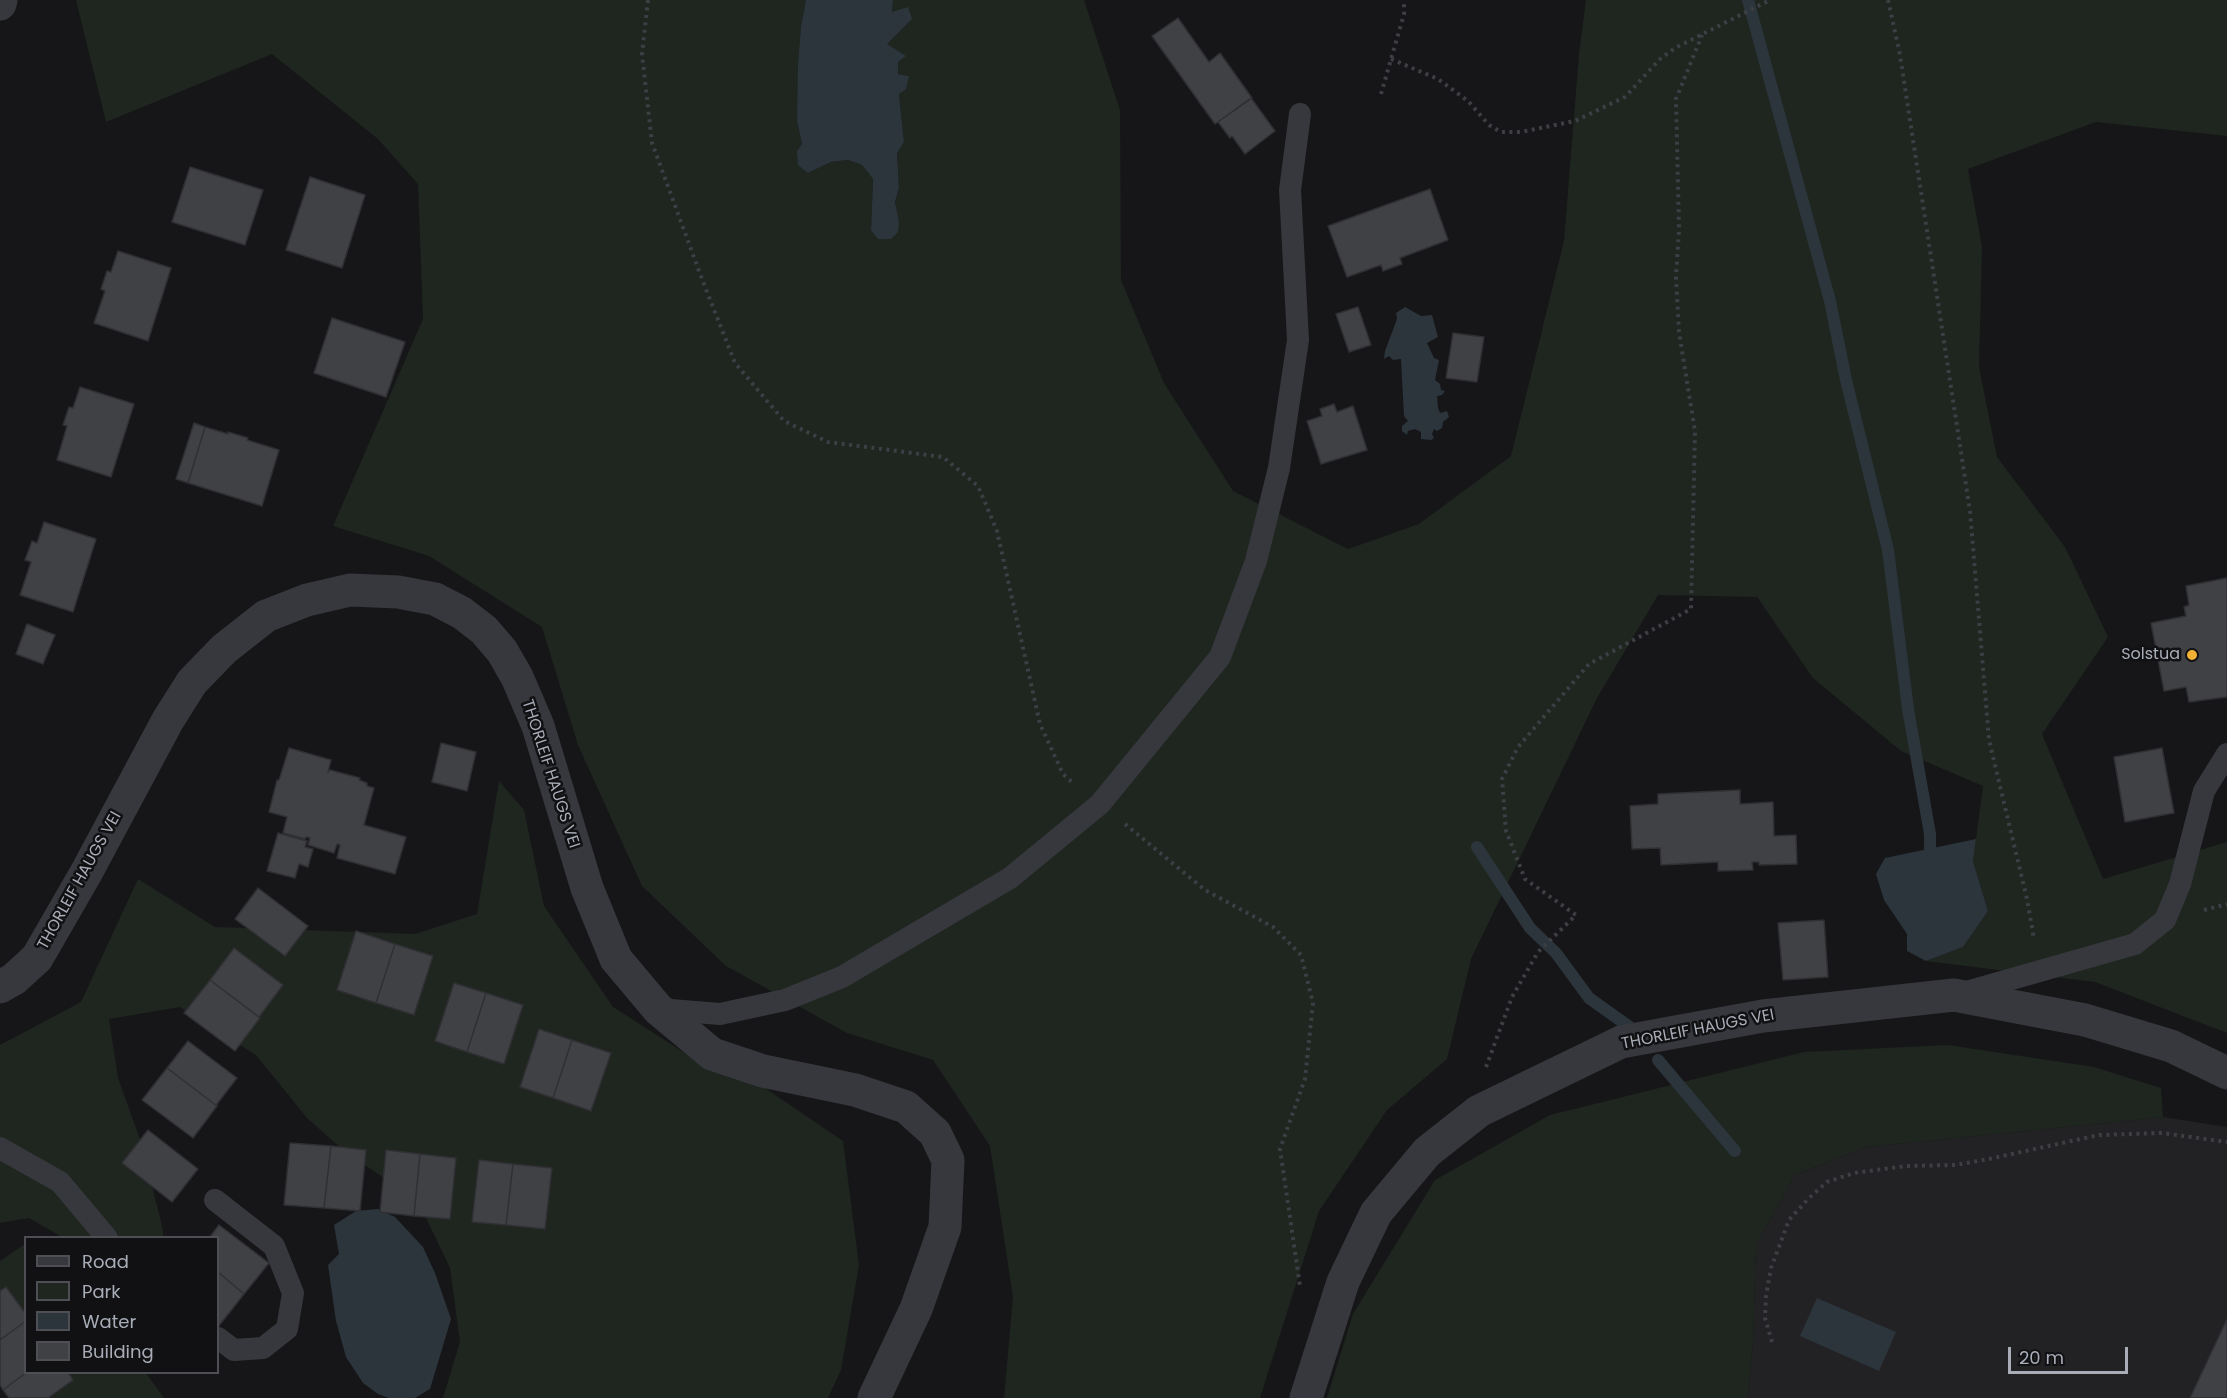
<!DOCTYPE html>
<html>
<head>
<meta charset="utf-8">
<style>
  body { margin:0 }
  #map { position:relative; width:2227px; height:1398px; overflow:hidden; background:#161618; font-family:Poppins,sans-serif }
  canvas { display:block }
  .legend { position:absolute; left:24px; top:1236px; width:195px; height:138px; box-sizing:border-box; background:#111113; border:2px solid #4d4f55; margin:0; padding:8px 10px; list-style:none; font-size:18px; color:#a8adb8 }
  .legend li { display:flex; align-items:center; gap:12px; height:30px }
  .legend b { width:30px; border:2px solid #4d4f55 }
  .scale { position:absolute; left:2008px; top:1347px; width:120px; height:27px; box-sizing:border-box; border:3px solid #a8adb8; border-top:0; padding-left:8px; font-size:18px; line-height:21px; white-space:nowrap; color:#a8adb8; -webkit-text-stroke:4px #111113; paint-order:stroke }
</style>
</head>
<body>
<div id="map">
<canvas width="2227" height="1398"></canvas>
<ul class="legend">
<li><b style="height:8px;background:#37383d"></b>Road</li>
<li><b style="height:16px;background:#1e261f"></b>Park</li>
<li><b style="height:16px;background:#2c353c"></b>Water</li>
<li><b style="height:16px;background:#404145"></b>Building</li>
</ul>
<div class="scale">20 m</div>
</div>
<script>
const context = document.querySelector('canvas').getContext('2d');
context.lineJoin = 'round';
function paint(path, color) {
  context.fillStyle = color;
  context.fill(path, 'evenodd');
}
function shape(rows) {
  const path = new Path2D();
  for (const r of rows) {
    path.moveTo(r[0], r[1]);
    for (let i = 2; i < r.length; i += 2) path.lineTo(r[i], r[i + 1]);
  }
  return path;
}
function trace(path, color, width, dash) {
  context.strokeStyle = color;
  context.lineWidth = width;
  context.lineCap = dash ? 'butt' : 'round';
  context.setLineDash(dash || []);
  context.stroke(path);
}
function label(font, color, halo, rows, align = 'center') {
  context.font = font + ' Poppins,sans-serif';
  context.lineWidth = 5;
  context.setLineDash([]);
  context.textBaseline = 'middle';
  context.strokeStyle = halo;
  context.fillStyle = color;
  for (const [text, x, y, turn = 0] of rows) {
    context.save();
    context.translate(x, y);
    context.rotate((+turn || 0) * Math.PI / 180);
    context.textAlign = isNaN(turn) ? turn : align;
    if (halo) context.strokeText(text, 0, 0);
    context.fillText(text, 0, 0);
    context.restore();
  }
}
paint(shape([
  [2163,1117,2227,1127,2227,1398,1748,1398,1753,1342,1756,1245,1795,1175,1866,1147]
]), '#222225');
paint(shape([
  [76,0,806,0,801,26,797,121,808,173,831,162,848,160,862,165,873,179,871,230,899,221,895,202,899,188,897,152,904,142,899,94,909,76,898,74,898,62,905,56,886,44,912,19,892,12,893,0,1084,0,1120,110,1121,280,1164,383,1233,491,1348,549,1419,524,1511,456,1564,241,1579,54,1586,0,2227,0,2227,136,2096,122,1968,169,1982,247,1979,367,1997,457,2065,547,2108,637,2042,734,2103,879,2227,842,2227,1033,2095,982,1926,961,1963,947,1988,911,1973,861,1983,786,1901,751,1813,678,1757,597,1658,595,1597,698,1471,959,1447,1059,1387,1110,1319,1211,1260,1398,1004,1398,1013,1297,990,1146,933,1060,847,1033,726,966,642,886,578,745,542,627,429,556,333,526,423,319,418,184,378,139,272,54,106,122],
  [499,781,524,810,544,906,613,1007,699,1062,765,1088,843,1141,859,1265,841,1370,828,1398,443,1398,460,1342,450,1268,418,1201,344,1151,307,1118,256,1055,180,1007,109,1019,118,1078,141,1142,163,1230,163,1237,62,1237,29,1218,0,1223,0,1045,81,1002,138,879,215,927,415,934,477,914],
  [1948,1045,2094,1067,2161,1088,2163,1117,1866,1147,1795,1175,1756,1245,1753,1342,1748,1398,1327,1398,1353,1314,1435,1180,1550,1115,1804,1052],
  [25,1244,26,1372,146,1373,164,1398,29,1398,0,1359,0,1261]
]), '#1e261f');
paint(shape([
  [806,0,893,0,892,12,908,7,912,19,887,44,906,56,898,62,898,74,909,76,906,89,899,94,904,142,897,153,899,188,895,202,899,221,898,232,891,239,878,239,871,230,873,179,862,165,848,160,831,162,808,173,798,165,797,151,802,144,797,121,798,66,801,26],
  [1405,307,1421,316,1432,315,1438,337,1427,343,1434,358,1439,360,1435,380,1440,384,1441,390,1445,391,1442,395,1437,396,1438,408,1440,413,1447,411,1449,417,1443,422,1442,428,1437,431,1434,429,1432,434,1434,438,1431,440,1421,439,1421,432,1415,429,1408,431,1407,435,1402,431,1402,426,1408,421,1404,416,1401,359,1393,360,1389,356,1384,359,1385,351,1397,319,1396,313],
  [1976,839,1973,861,1988,911,1963,947,1926,961,1907,951,1907,934,1884,900,1876,874,1885,858],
  [378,1209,395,1217,423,1247,435,1273,451,1319,430,1389,415,1398,389,1398,378,1394,363,1383,346,1357,336,1321,328,1265,339,1254,334,1225,356,1211],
  [1817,1298,1896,1332,1879,1371,1800,1336]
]), '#2c353c');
trace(shape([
  [1748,0,1830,301,1846,380,1888,550,1908,709,1930,834,1930,849],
  [1477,847,1530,928,1556,953,1589,998,1631,1028],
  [1658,1060,1735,1151]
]), '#2c353c', 12);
const building = shape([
  [1178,18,1209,62,1220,53,1252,98,1215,124,1152,36,1178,18],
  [1251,98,1275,131,1245,154,1232,136,1230,138,1218,122,1251,98],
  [190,167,263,190,245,245,172,222,190,167],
  [310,177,365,195,342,268,286,250,310,177],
  [1430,189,1448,240,1400,258,1402,264,1383,271,1381,265,1347,277,1328,226,1430,189],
  [118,251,171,268,148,341,94,323,105,291,101,289,107,271,111,272,118,251],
  [1358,307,1371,345,1349,352,1336,314,1358,307],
  [332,318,405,342,386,397,314,373,332,318],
  [1453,333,1484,337,1477,382,1446,378,1453,333],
  [80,387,134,404,111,477,57,460,67,426,63,425,69,407,73,408,80,387],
  [1334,404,1337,412,1353,406,1367,450,1321,464,1307,421,1322,416,1320,409,1334,404],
  [194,423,205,427,188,483,176,479,194,423],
  [205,427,228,434,228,432,248,438,247,440,279,450,262,506,188,483,205,427],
  [44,522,96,539,73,612,20,595,31,562,25,560,32,541,37,543,44,522],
  [2227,578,2227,697,2189,702,2186,687,2164,691,2151,623,2186,616,2184,607,2189,605,2186,586,2227,578],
  [27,624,55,635,43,664,16,654,27,624],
  [441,743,476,752,467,791,432,782,441,743],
  [289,748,331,760,328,772,330,770,360,778,359,780,367,783,367,786,374,788,364,825,406,837,395,874,337,858,340,845,337,844,334,853,308,845,310,838,306,837,305,839,283,833,287,817,269,812,277,780,279,780,289,748],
  [2162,748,2174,813,2125,822,2114,757,2162,748],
  [1740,790,1740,804,1773,802,1774,836,1796,835,1797,864,1759,865,1759,862,1752,862,1753,870,1718,871,1718,862,1661,865,1660,848,1632,849,1630,806,1658,804,1658,794,1740,790],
  [278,833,307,841,305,847,313,849,308,867,299,864,295,878,267,871,278,833],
  [258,888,308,926,285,956,235,919,258,888],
  [1824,920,1828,977,1783,980,1778,923,1824,920],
  [356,931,395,944,376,1003,337,990,356,931],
  [395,944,433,956,414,1015,376,1003,395,944],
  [234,948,283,985,259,1017,210,980,234,948],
  [210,980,260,1018,235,1051,184,1013,210,980],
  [454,983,486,993,467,1052,435,1041,454,983],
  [486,993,523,1005,504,1064,467,1052,486,993],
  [539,1029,572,1040,553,1098,520,1087,539,1029],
  [572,1040,611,1053,591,1111,553,1098,572,1040],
  [188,1041,237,1078,217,1104,217,1106,167,1068,188,1041],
  [167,1068,217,1106,193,1138,142,1100,167,1068],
  [148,1130,198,1169,172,1202,122,1163,148,1130],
  [290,1143,331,1146,324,1208,284,1205,290,1143],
  [331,1146,366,1150,360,1211,324,1208,331,1146],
  [386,1150,420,1154,414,1216,380,1212,386,1150],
  [420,1154,456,1158,450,1219,414,1216,420,1154],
  [479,1160,513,1164,506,1225,472,1222,479,1160],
  [513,1164,552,1168,545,1229,506,1225,513,1164],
  [219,1225,269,1263,244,1294,218,1272,218,1238,209,1238,219,1225],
  [218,1272,244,1294,218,1327,218,1272],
  [6,1287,26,1314,26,1321,0,1340,0,1291,6,1287],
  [2227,1319,2227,1398,2190,1398,2227,1319],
  [26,1321,26,1372,27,1372,3,1390,0,1385,0,1340,26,1321],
  [27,1372,68,1372,73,1380,48,1398,9,1398,3,1390,27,1372]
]);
paint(building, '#404145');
trace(building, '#303034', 1.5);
trace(shape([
  [648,0,642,54,652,143,702,279,735,363,784,421,828,442,943,457,978,486,997,531,1040,724,1063,774,1074,784],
  [1888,0,1900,55,1970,511,1989,740,2027,899,2034,939],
  [1391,59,1438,79,1468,101,1489,125,1501,132,1521,132,1575,121,1625,97,1660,59,1675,48,1770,0],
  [1381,94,1404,14,1404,0],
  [1125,824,1205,890,1273,927,1301,955,1313,1003,1305,1079,1280,1149,1300,1286],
  [2204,910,2227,904],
  [1486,1067,1512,997,1538,952,1576,915,1525,879,1506,831,1502,779,1518,747,1589,664,1691,609,1695,431,1679,332,1676,277,1679,229,1676,99,1702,35],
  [1772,1342,1765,1318,1766,1296,1771,1268,1789,1220,1808,1199,1827,1182,1854,1173,1906,1166,1955,1165,1989,1159,2099,1135,2162,1133,2227,1142]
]), '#3d3f44', 4, [3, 4.5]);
trace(shape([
  [1959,994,2135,944,2165,920,2180,884,2204,791,2227,754],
  [658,1009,720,1014,785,1000,842,977,1010,878,1100,804,1220,657,1256,561,1279,468,1298,340,1290,190,1300,114],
  [0,1148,60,1182,107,1238],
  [215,1200,274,1246,293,1293,287,1329,263,1348,234,1350,218,1338]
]), '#37383d', 22);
trace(shape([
  [0,4,1,0],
  [0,987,14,979,37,958,86,873,168,720,192,682,224,649,266,616,307,600,350,590,398,592,435,599,462,613,484,630,502,651,517,677,538,726,587,888,616,959,658,1009,712,1054,763,1071,855,1090,906,1107,935,1133,948,1160,945,1227,916,1309,874,1398],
  [1306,1398,1343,1282,1376,1213,1427,1152,1479,1111,1621,1042,1763,1016,1954,995,2085,1020,2171,1046,2227,1073]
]), '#37383d', 33);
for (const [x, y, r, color] of [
  [2192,655,6,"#f2b134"]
]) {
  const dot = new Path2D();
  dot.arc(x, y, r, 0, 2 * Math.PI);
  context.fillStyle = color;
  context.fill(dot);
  trace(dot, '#111113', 2);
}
label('16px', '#a8adb8', '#111113', [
  ["Solstua",2180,655]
], 'right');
label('16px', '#a8adb8', '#111113', [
  ["THORLEIF HAUGS VEI",550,774,72],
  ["THORLEIF HAUGS VEI",80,881,-61],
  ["THORLEIF HAUGS VEI",1698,1030,-11]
]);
</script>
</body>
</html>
